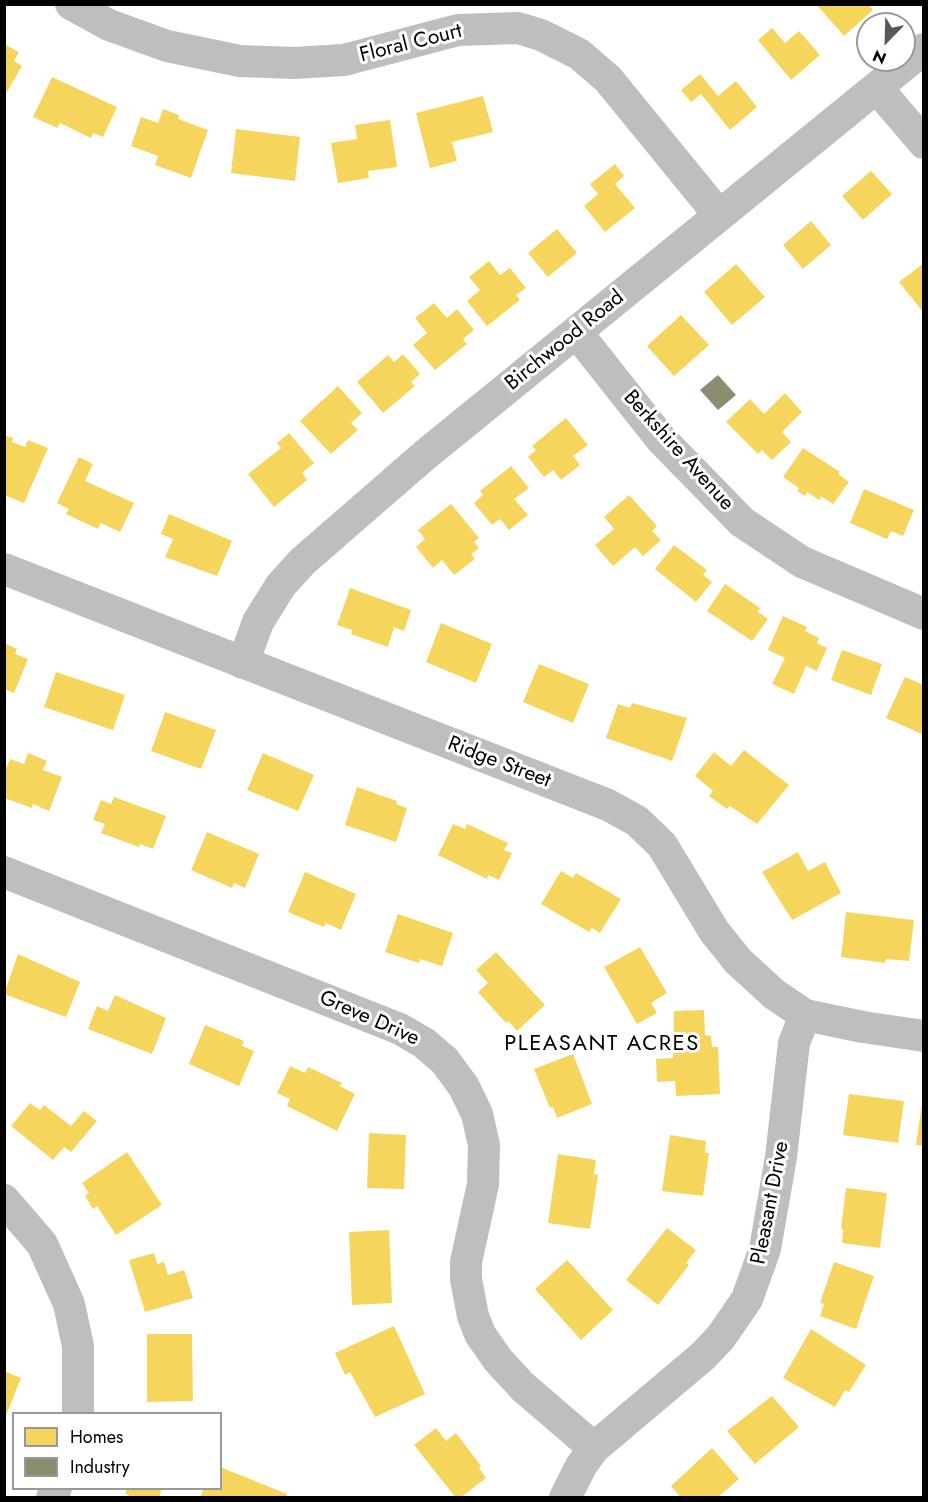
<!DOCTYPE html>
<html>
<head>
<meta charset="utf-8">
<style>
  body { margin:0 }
  #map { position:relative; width:928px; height:1502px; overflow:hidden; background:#fff; font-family:Jost,sans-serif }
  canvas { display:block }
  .frame { position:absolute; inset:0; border:6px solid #000; pointer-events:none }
  .legend { position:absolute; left:12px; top:1412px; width:210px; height:78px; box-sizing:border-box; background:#fff; border:2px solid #999; margin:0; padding:8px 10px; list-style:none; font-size:18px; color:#000 }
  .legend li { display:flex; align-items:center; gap:12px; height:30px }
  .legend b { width:30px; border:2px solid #999 }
  .north { position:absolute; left:856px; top:12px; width:60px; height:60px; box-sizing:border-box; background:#fff; border:2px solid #999; border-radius:50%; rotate:203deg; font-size:16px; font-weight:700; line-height:24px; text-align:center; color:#000 }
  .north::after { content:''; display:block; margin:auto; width:21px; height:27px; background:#595959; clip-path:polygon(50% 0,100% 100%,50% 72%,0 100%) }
</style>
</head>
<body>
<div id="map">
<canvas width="928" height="1502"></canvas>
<div class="frame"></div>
<ul class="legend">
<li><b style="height:16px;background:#f6d55c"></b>Homes</li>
<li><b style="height:16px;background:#8c8c6e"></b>Industry</li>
</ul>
<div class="north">N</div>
</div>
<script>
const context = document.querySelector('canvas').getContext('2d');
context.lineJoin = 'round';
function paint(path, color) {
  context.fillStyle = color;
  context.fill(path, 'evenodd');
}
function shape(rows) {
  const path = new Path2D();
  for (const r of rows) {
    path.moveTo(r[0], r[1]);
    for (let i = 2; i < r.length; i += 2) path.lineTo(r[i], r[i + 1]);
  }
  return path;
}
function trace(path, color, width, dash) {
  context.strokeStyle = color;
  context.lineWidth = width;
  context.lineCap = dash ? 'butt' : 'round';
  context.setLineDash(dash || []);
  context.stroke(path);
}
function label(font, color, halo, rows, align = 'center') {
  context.font = font + ' Jost,sans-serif';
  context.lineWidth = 6;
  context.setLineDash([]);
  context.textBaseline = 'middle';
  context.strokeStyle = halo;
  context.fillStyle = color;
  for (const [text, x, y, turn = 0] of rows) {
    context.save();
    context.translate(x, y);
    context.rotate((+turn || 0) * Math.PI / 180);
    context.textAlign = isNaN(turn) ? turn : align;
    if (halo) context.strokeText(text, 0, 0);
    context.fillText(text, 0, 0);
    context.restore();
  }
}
paint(shape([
  [816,4,868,4,873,10,844,36],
  [772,28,785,43,799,31,820,55,791,80,758,40],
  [4,44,19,52,14,61,22,66,4,97],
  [700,74,718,96,736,81,757,107,730,130,701,94,691,102,681,90],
  [52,77,117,107,103,137,93,133,91,138,60,123,57,128,33,117],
  [483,96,493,132,452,142,457,161,430,168,416,113],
  [163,109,179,115,178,119,208,130,191,178,155,165,158,156,131,146,141,117,158,123],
  [390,120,397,167,368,171,369,178,338,183,331,143,357,139,355,125],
  [236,129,300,137,295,181,231,173],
  [615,164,624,176,615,184,635,208,605,232,584,206,598,194,590,184],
  [871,171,892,194,863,220,842,196],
  [811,221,831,245,803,269,783,245],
  [557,229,577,253,548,277,528,253],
  [489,261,500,275,510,268,526,288,516,295,520,300,487,326,467,301,480,290,469,277],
  [924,263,924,313,899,282],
  [736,264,765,297,732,325,704,292],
  [434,303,447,318,457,309,474,330,463,339,467,344,435,370,413,345,427,333,415,318],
  [681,315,709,345,674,376,647,346],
  [403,354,420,374,411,382,415,386,383,413,357,382,388,355,394,362],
  [338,386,362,413,351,423,358,430,331,454,300,421],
  [785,393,802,412,782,432,791,442,772,460,762,450,758,454,726,422,750,399,764,414],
  [566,418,588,445,573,456,580,465,561,480,553,470,544,477,528,457,536,450,532,446],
  [289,433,314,463,302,473,307,480,274,507,248,474,281,448,277,443],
  [4,435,13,438,12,442,25,447,28,440,48,448,24,503,4,495],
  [803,448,840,472,838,474,849,482,833,504,822,497,819,500,807,492,805,496,797,491,799,488,783,477],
  [79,457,93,464,85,481,134,503,120,532,101,523,98,529,66,514,69,509,57,503],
  [511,466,529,488,514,499,528,515,509,530,500,519,492,525,474,503,483,495,480,491],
  [864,489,914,510,903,536,891,531,887,539,850,523],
  [629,495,657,526,652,531,661,540,643,556,635,547,613,566,595,545,614,529,604,517],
  [451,504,479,538,474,542,479,548,471,554,475,559,454,575,442,560,433,568,416,547,425,539,418,530],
  [169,514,232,541,217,576,165,557,173,539,161,534],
  [674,545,707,570,703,575,712,582,696,602,655,569],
  [725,584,760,608,758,612,768,619,752,641,707,611],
  [350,588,411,610,404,631,394,627,388,647,351,634,352,630,337,625],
  [783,616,807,627,805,631,819,638,817,643,827,648,817,671,806,666,794,694,772,684,785,658,768,650],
  [441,623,492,644,476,683,426,662],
  [4,643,17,649,15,654,28,659,14,693,4,689],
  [842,650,882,664,871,695,831,680],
  [539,664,589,684,573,723,523,702],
  [56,672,125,695,113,730,44,707],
  [905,677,924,685,924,735,886,718],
  [632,703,687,718,672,761,606,738,618,704,630,708],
  [165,712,216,730,201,769,151,751],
  [744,750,789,785,757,824,730,806,727,809,709,796,713,791,695,776,714,752,731,766],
  [28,753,47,761,43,770,62,777,49,811,33,804,32,808,4,798,4,774,10,759,24,764],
  [263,753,314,775,298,811,247,790],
  [357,787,397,801,396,804,407,808,396,842,345,825],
  [114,797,166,816,153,849,140,844,139,847,101,833,105,824,93,820,101,800,111,804],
  [453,824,465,829,467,824,508,843,504,850,512,853,499,880,488,875,487,879,438,855],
  [207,832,259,854,245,888,234,883,232,888,191,870],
  [798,852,808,871,825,862,841,893,792,920,762,872],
  [561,871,573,878,576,873,621,899,600,933,592,928,589,932,541,904],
  [305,872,356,894,341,930,326,923,324,927,288,912],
  [846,912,914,920,909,961,886,959,885,963,841,957],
  [398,914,453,933,442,966,420,959,419,963,385,952],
  [640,947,667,993,651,1003,657,1013,637,1024,604,967],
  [496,952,545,1005,517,1031,508,1021,506,1023,478,992,488,983,476,970],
  [18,954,80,982,66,1017,4,994],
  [115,995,166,1018,152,1054,88,1029,97,1006,108,1011],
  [704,1010,705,1035,711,1036,712,1047,718,1047,720,1094,676,1096,675,1081,657,1082,656,1059,673,1058,674,1011],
  [205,1025,244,1041,242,1046,254,1051,239,1086,189,1064],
  [573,1054,592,1104,557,1118,553,1107,550,1108,534,1069],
  [290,1066,305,1073,308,1067,342,1083,340,1086,355,1094,337,1131,287,1106,290,1099,277,1093],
  [849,1094,904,1101,898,1143,843,1135],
  [30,1103,40,1110,44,1105,71,1126,84,1111,97,1121,71,1152,64,1147,53,1160,11,1126],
  [922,1104,924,1104,924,1145,916,1145],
  [369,1133,406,1135,404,1189,367,1188],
  [670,1135,706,1141,705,1153,709,1153,703,1196,662,1191],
  [127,1152,162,1205,116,1235,97,1206,93,1209,85,1196,89,1193,82,1183],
  [558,1154,596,1160,594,1174,598,1175,590,1229,548,1223],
  [846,1188,887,1193,880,1248,842,1243,843,1229,841,1229],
  [667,1228,696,1250,686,1263,689,1265,658,1305,626,1280],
  [389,1230,392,1303,352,1305,349,1232],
  [154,1253,157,1264,164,1262,168,1275,184,1270,193,1298,145,1312,129,1260],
  [567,1260,613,1310,581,1340,535,1289],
  [834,1262,874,1276,856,1329,820,1316,824,1304,820,1303],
  [394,1326,425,1394,375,1417,350,1372,345,1375,335,1353],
  [811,1329,866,1365,849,1392,845,1390,835,1407,783,1378],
  [147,1334,192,1334,193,1401,147,1402],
  [4,1371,21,1378,5,1418,4,1418],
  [772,1396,799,1427,755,1464,727,1431],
  [436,1428,446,1441,456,1433,481,1466,479,1468,486,1478,460,1498,456,1498,414,1445],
  [712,1448,739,1479,717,1498,681,1498,671,1486],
  [220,1467,287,1494,286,1498,200,1498,204,1488,220,1488],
  [127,1488,162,1488,159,1498,135,1498,125,1494]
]), '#f6d55c');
paint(shape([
  [718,375,736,395,718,410,700,390]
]), '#8c8c6e');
trace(shape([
  [71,4,109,25,167,46,240,61,294,63,344,60,458,30,518,28,541,35,579,54,608,79,719,215],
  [877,88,924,143],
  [577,333,661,439,742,522,802,562,924,614],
  [4,569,608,805,637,821,662,845,714,931,738,961,774,994,805,1015,863,1027,924,1036],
  [243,663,258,622,281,585,303,561,425,455,924,49],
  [4,872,400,1029,424,1043,445,1061,464,1087,477,1114,484,1145,483,1184,466,1262,466,1279,473,1316,480,1334,498,1360,523,1387,594,1448],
  [4,1200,42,1244,69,1304,78,1346,78,1414],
  [52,1498,56,1488],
  [565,1498,581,1466,594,1448,703,1356,721,1337,747,1299,765,1249,781,1157,794,1043,805,1015]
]), '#bebebe', 32);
label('21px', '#000', '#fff', [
  ["Floral Court",411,44,-14],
  ["Birchwood Road",565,341,-39],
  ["Berkshire Avenue",678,451,48],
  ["Ridge Street",499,763,21],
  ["Greve Drive",369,1019,24],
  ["Pleasant Drive",771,1203,-79]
]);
context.letterSpacing = '1.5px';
label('22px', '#000', '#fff', [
  ["PLEASANT ACRES",602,1045]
]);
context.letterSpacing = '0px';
</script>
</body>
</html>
